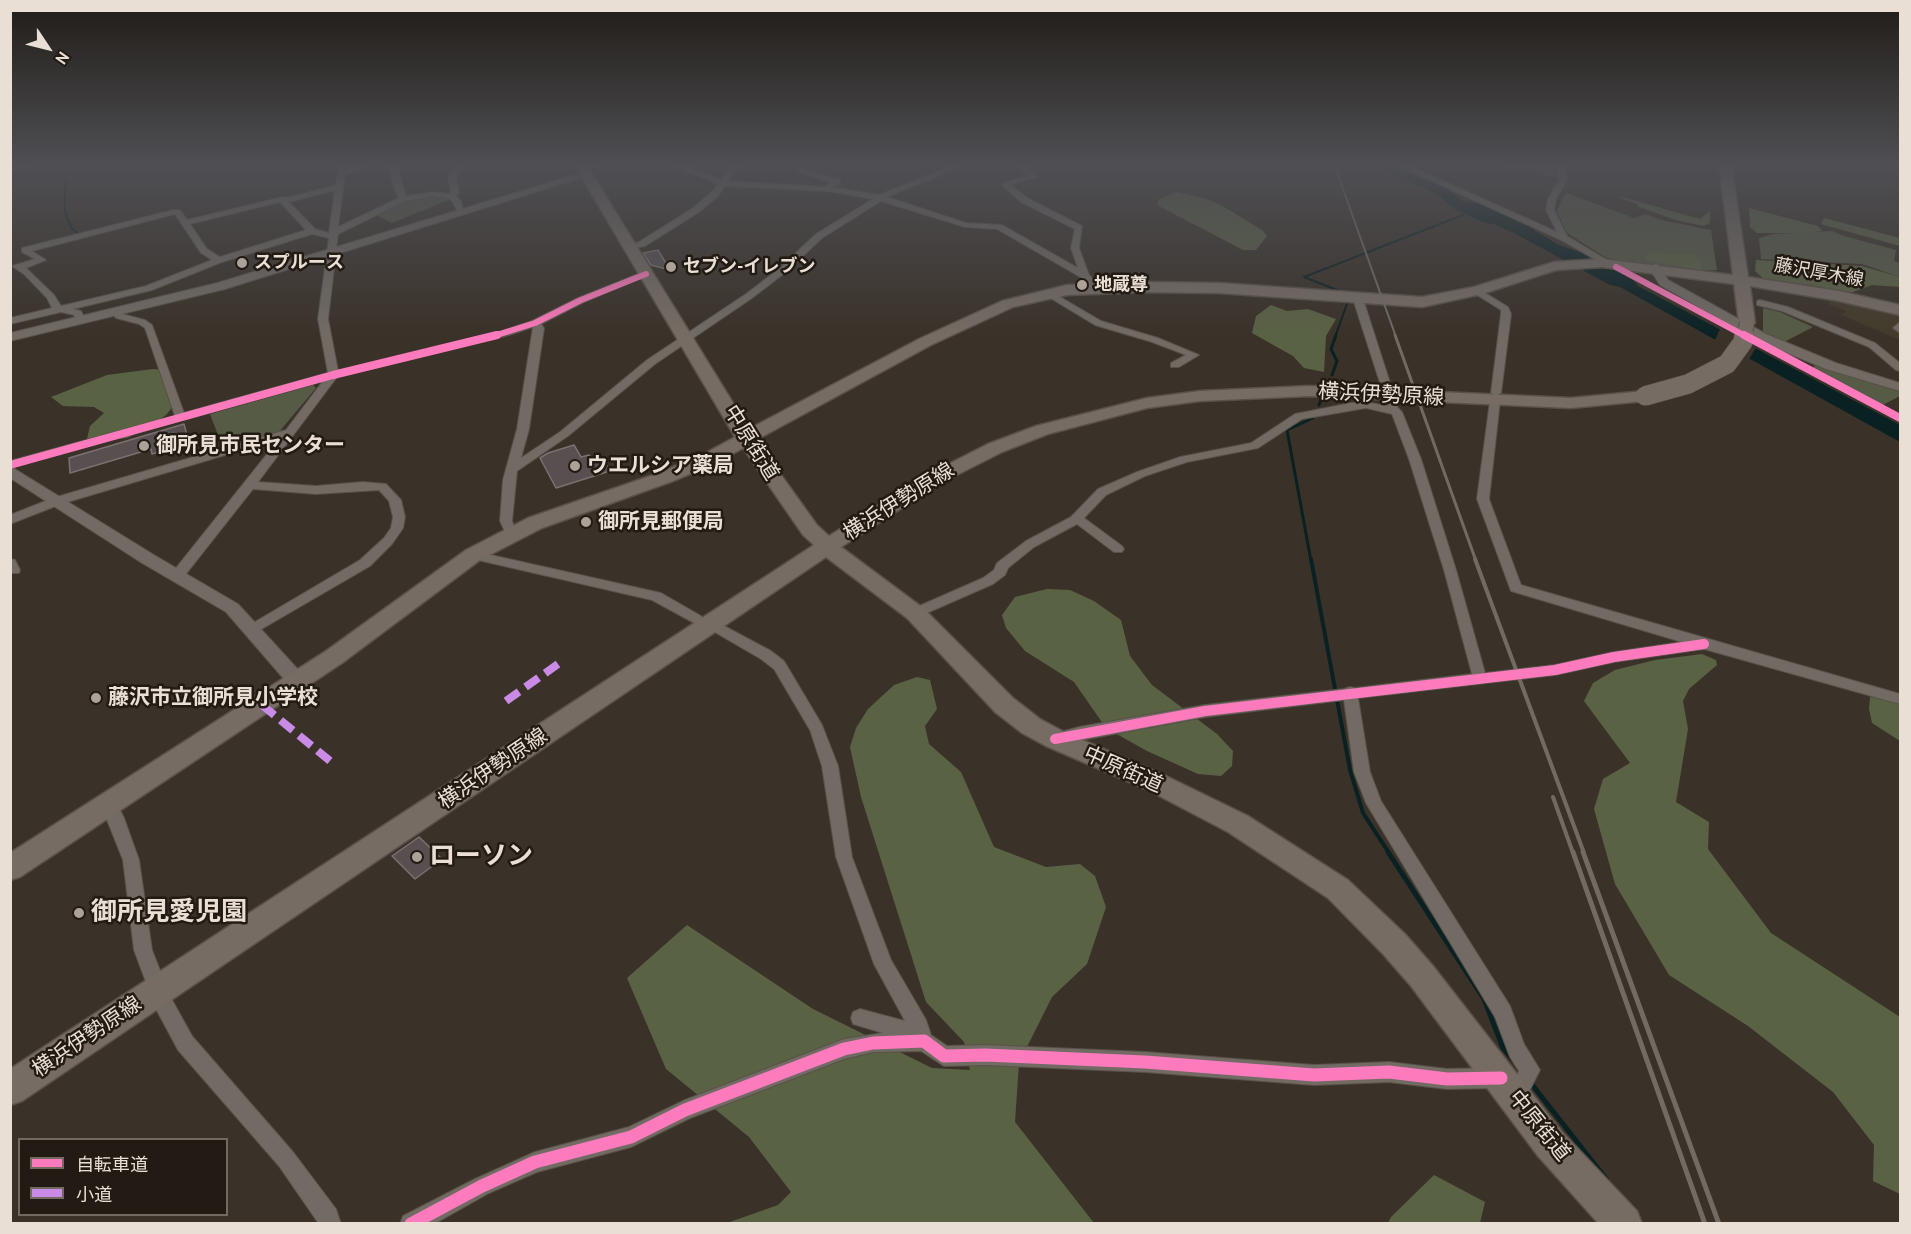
<!DOCTYPE html>
<html>
<head>
<meta charset="utf-8">
<style>
  body { margin:0 }
  #map { position:relative; width:1911px; height:1234px; overflow:hidden; background:#3a3229; font-family:"PT Sans","Noto Sans JP",sans-serif }
  canvas { display:block }
  .frame { position:absolute; inset:0; border:12px solid #e9dfd4; pointer-events:none }
  .legend { position:absolute; left:18px; top:1138px; width:210px; height:78px; box-sizing:border-box; background:#221b14; border:2px solid #726961; margin:0; padding:8px 10px; list-style:none; font-size:18px; color:#e9dfd4 }
  .legend li { display:flex; align-items:center; gap:12px; height:30px }
  .legend b { width:30px; border:2px solid #726961 }
  .north { position:absolute; left:18px; top:18px; width:60px; height:60px; -webkit-text-stroke:4px #221b14; paint-order:stroke; rotate:125deg; font-size:16px; font-weight:700; line-height:24px; text-align:center; color:#e9dfd4 }
  .north::after { content:''; display:block; margin:auto; width:21px; height:27px; background:#e9dfd4; clip-path:polygon(50% 0,100% 100%,50% 72%,0 100%) }
</style>
</head>
<body>
<div id="map">
<canvas width="1911" height="1234"></canvas>
<div class="frame"></div>
<ul class="legend">
<li><b style="height:8px;background:#fd7abc"></b>自転車道</li>
<li><b style="height:8px;background:#ca8be6"></b>小道</li>
</ul>
<div class="north">N</div>
</div>
<script>
const context = document.querySelector('canvas').getContext('2d');
context.lineJoin = 'round';
function paint(path, color) {
  context.fillStyle = color;
  context.fill(path, 'evenodd');
}
function shape(rows) {
  const path = new Path2D();
  for (const r of rows) {
    path.moveTo(r[0], r[1]);
    for (let i = 2; i < r.length; i += 2) path.lineTo(r[i], r[i + 1]);
  }
  return path;
}
function trace(path, color, width, dash) {
  context.strokeStyle = color;
  context.lineWidth = width;
  context.lineCap = dash ? 'butt' : 'round';
  context.setLineDash(dash || []);
  context.stroke(path);
}
function label(font, color, halo, rows, align = 'center') {
  context.font = font + ' "PT Sans","Noto Sans JP",sans-serif';
  context.lineWidth = 5;
  context.setLineDash([]);
  context.textBaseline = 'middle';
  context.strokeStyle = halo;
  context.fillStyle = color;
  for (const [text, x, y, turn = 0] of rows) {
    context.save();
    context.translate(x, y);
    context.rotate((+turn || 0) * Math.PI / 180);
    context.textAlign = isNaN(turn) ? turn : align;
    if (halo) context.strokeText(text, 0, 0);
    context.fillText(text, 0, 0);
    context.restore();
  }
}
paint(shape([
  [1831,297,1900,312,1900,340,1841,315,1847,311,1828,304]
]), '#423b2b');
paint(shape([
  [1567,193,1634,218,1645,214,1661,220,1711,230,1717,270,1702,271,1619,261,1605,257,1567,233,1557,212,1562,198],
  [432,195,451,199,392,223,374,214,404,200],
  [1832,231,1844,236,1896,250,1894,261,1900,263,1900,277,1862,264,1761,259,1759,238,1773,234],
  [1763,308,1780,312,1813,327,1784,342,1763,332],
  [1816,365,1900,392,1900,396,1881,406,1814,370,1813,367],
  [313,385,316,388,279,432,223,448,210,414]
]), '#565b46');
paint(shape([
  [1476,164,1559,164,1559,165,1554,167,1556,172,1554,176,1543,175,1542,172,1537,171],
  [1176,192,1204,198,1221,205,1262,230,1267,236,1256,250,1243,250,1157,205,1159,199],
  [1622,197,1700,219,1710,211,1710,223,1703,226,1676,220,1639,207,1637,204,1621,198],
  [1749,208,1818,226,1822,231,1808,233,1757,233,1750,227],
  [1824,218,1900,238,1900,246,1821,224],
  [1656,252,1674,255,1694,254,1700,261,1702,271,1646,259,1646,253],
  [1756,260,1862,266,1900,277,1900,287,1872,285,1850,293,1792,286,1764,279,1755,271],
  [1271,305,1287,311,1308,309,1336,319,1326,336,1324,372,1304,368,1293,356,1252,333,1256,316],
  [153,369,166,370,174,405,166,415,149,428,127,438,86,443,90,426,104,413,94,407,63,406,51,397,107,375],
  [1047,589,1070,590,1094,601,1121,620,1130,656,1152,685,1217,734,1233,751,1232,766,1221,776,1198,774,1147,751,1106,728,1074,682,1025,651,1006,628,1002,615,1015,597],
  [1702,654,1716,660,1717,665,1689,689,1683,701,1688,729,1676,802,1709,822,1708,849,1771,933,1900,1017,1900,1194,1873,1181,1874,1145,1833,1092,1748,1026,1669,975,1615,884,1594,809,1603,779,1630,763,1584,701,1593,683,1615,670,1655,660],
  [917,677,930,680,937,709,925,726,929,744,961,772,994,847,1046,867,1080,864,1095,876,1106,907,1087,964,1052,997,1019,1063,1015,1122,1094,1223,727,1223,778,1205,791,1192,749,1137,666,1069,627,978,687,925,813,1009,932,1068,970,1070,964,1042,926,1002,861,797,850,747,856,728,868,709,894,685],
  [1870,697,1885,697,1900,703,1900,741,1872,723,1869,709],
  [1434,1175,1485,1202,1480,1223,1388,1223,1391,1217]
]), '#5a6244');
paint(shape([
  [1469,202,1478,203,1533,227,1535,231,1559,245,1582,253,1633,280,1638,286,1900,425,1900,442,1620,287,1610,285,1514,233,1461,210,1461,207]
]), '#0a2123');
paint(shape([
  [1721,327,1757,346,1748,361,1714,342]
]), '#3a3229');
trace(shape([
  [64,164,61,168,65,185,65,212,72,229,78,233],
  [1342,292,1304,277,1463,215],
  [1335,337,1348,301]
]), '#0a2123', 2);
trace(shape([
  [1332,375,1337,361,1331,349,1336,335],
  [1319,405,1321,399],
  [1311,561,1287,430,1313,418]
]), '#0a2123', 3);
trace(shape([
  [1311,559,1350,770,1363,813,1389,853]
]), '#0a2123', 4);
trace(shape([
  [1388,852,1484,999,1503,1048,1513,1060],
  [1530,1082,1607,1180]
]), '#0a2123', 5);
paint(shape([
  [1371,164,1390,164,1447,188,1466,204,1497,220,1490,224,1485,223,1456,210,1437,194,1371,164]
]), '#0a2123');
const building = shape([
  [658,250,670,270,651,265,643,253,658,250],
  [184,424,189,443,152,454,151,449,70,473,69,458,184,424],
  [574,445,581,457,589,455,593,461,602,458,610,471,556,488,540,458,548,453,574,445],
  [419,837,442,859,415,879,392,856,419,837]
]);
paint(building, '#584f50');
trace(building, '#7a7171', 1.5);
const minor = shape([
  [19,164,37,164,10,170,10,166,19,164],
  [338,164,346,164,345,169,361,164,373,164,345,174,338,227,399,198,393,185,389,164,397,164,406,196,433,192,449,194,451,192,448,178,458,164,466,164,456,178,459,192,456,196,461,201,464,213,458,213,453,202,449,199,433,196,405,201,338,234,328,319,338,371,503,331,532,321,578,298,643,272,650,274,584,302,541,324,544,328,529,429,521,458,560,432,647,360,746,294,780,268,816,234,873,199,828,191,725,186,718,196,699,212,645,246,629,249,629,245,639,242,693,208,712,192,718,184,670,164,681,164,721,180,732,164,740,164,728,181,825,187,830,182,799,172,799,168,802,168,840,180,840,184,832,187,879,195,956,164,967,164,887,197,966,223,1002,225,1078,268,1071,248,1075,229,1021,202,1001,184,1028,176,1015,164,1024,164,1037,177,1011,185,1027,198,1082,226,1079,248,1089,275,1103,288,1095,290,1082,278,997,229,965,227,881,201,822,238,786,272,752,298,655,364,568,436,517,471,512,521,517,533,511,537,507,536,500,521,503,480,517,429,533,327,509,335,337,377,258,482,316,486,363,482,386,484,401,500,405,517,403,528,392,544,370,566,253,634,246,629,248,626,360,560,384,538,391,528,393,517,389,501,379,490,316,494,253,489,182,579,177,580,171,576,172,573,279,439,61,504,10,524,10,515,53,498,286,430,323,381,10,468,10,461,175,416,145,328,139,324,116,318,110,311,112,309,118,309,122,314,145,320,152,325,184,413,328,373,318,319,329,238,312,234,222,262,152,290,73,309,81,311,85,319,83,321,77,321,74,315,61,312,10,324,10,318,52,308,47,298,25,275,12,266,35,259,22,252,22,248,173,210,180,210,187,220,282,197,286,198,336,185,338,164],
  [335,190,329,233,315,229,289,202,335,190],
  [280,202,306,230,220,257,207,249,190,224,280,202],
  [175,214,201,253,212,260,146,286,61,306,54,295,26,268,46,260,32,251,175,214],
  [591,164,607,164,583,170,579,168,591,164],
  [1395,164,1405,164,1557,232,1546,210,1548,199,1559,180,1554,164,1562,164,1567,180,1556,199,1554,210,1567,236,1612,263,1605,265,1561,240,1395,164],
  [1477,288,1508,307,1511,314,1501,393,1496,396,1491,393,1501,314,1501,310,1474,293,1472,291,1477,288],
  [1050,291,1101,321,1158,338,1199,355,1179,367,1171,367,1171,363,1186,355,1152,342,1095,325,1047,296,1047,292,1050,291],
  [1358,296,1363,299,1391,386,1390,388,1382,388,1381,386,1353,299,1358,296],
  [1760,300,1788,307,1875,343,1900,363,1900,371,1896,370,1869,347,1782,311,1757,305,1757,301,1760,300],
  [1900,322,1900,333,1893,328,1900,322],
  [1495,398,1500,401,1489,499,1521,585,1900,694,1900,704,1704,649,1614,662,1555,675,1358,698,1370,772,1381,801,1510,1006,1524,1044,1540,1070,1522,1105,1515,1108,1508,1105,1505,1098,1519,1071,1510,1057,1495,1017,1366,803,1354,772,1344,700,1205,717,1055,745,1050,743,1047,739,1050,735,1079,727,1205,705,1344,689,1350,687,1355,688,1472,674,1444,570,1409,459,1392,414,1366,408,1302,419,1258,448,1187,462,1145,476,1106,495,1084,518,1122,546,1124,549,1122,552,1114,552,1077,524,1034,547,1008,568,1005,575,993,584,920,616,915,618,908,613,910,610,983,578,994,570,997,563,1026,541,1071,517,1098,489,1137,472,1180,457,1251,443,1295,414,1351,403,1366,402,1387,406,1386,402,1391,399,1395,400,1398,408,1402,412,1421,459,1456,570,1485,673,1555,665,1614,652,1682,642,1511,591,1477,499,1490,401,1495,398],
  [473,551,661,593,701,616,703,619,696,624,652,600,469,558,467,555,473,551],
  [10,559,15,560,20,570,19,573,10,573,10,559],
  [711,619,771,651,784,661,822,725,838,766,852,857,891,960,926,1020,931,1035,947,1046,985,1045,1145,1052,1314,1065,1389,1062,1447,1069,1499,1068,1506,1071,1509,1078,1506,1085,1499,1088,1447,1089,1389,1082,1314,1085,1145,1072,985,1065,944,1066,921,1051,873,1052,844,1059,690,1118,631,1147,537,1172,489,1193,434,1224,400,1224,403,1216,475,1179,535,1152,629,1127,685,1100,844,1039,883,1033,853,1024,851,1018,853,1012,860,1009,905,1021,874,964,836,857,822,766,810,730,774,669,761,659,706,627,704,624,711,619],
  [109,798,115,800,124,818,139,860,152,950,171,998,192,1036,293,1152,336,1209,341,1224,319,1224,279,1166,178,1050,156,1009,134,950,123,860,101,805,103,800,109,798]
]);
const tertiary = shape([
  [581,173,590,175,225,289,10,341,10,333,217,283,581,173],
  [1655,264,1659,265,1668,280,1766,334,1836,363,1900,383,1900,391,1826,369,1756,340,1660,285,1649,268,1655,264],
  [10,466,154,555,238,604,304,676,307,681,304,686,297,688,290,686,226,612,142,563,10,478,10,466]
]);
const primary = shape([
  [574,164,586,164,749,429,919,339,1002,301,1067,285,1143,282,1219,283,1422,297,1474,287,1554,262,1602,259,1733,275,1719,164,1731,164,1748,277,1839,291,1900,305,1900,315,1839,301,1750,286,1755,323,1747,328,1739,323,1734,284,1602,267,1556,270,1482,294,1422,307,1219,293,1143,292,1067,295,1013,307,931,345,756,440,817,525,829,536,925,476,988,444,1036,426,1147,398,1200,391,1309,386,1571,398,1645,391,1651,392,1654,396,1651,400,1645,401,1571,408,1309,396,1200,401,1147,408,1048,434,1002,452,939,484,841,547,923,608,1013,698,1040,719,1064,732,1166,776,1248,816,1348,880,1405,934,1433,966,1562,1132,1637,1211,1642,1224,1599,1224,1538,1156,1411,986,1383,954,1328,898,1228,832,1148,790,1046,746,1022,733,995,712,907,618,826,557,22,1101,10,1105,10,1069,814,545,803,535,743,448,718,462,673,481,542,528,480,560,342,663,20,877,10,880,10,853,326,651,466,550,528,518,659,473,704,454,735,437,574,164]
]);
trace(minor, '#595149', 2);
trace(tertiary, '#595149', 2);
trace(primary, '#595149', 3);
paint(minor, '#716b64');
paint(tertiary, '#716b64');
paint(primary, '#766c64');
trace(shape([
  [1334,164,1396,337]
]), '#716b64', 2);
trace(shape([
  [1395,335,1476,561]
]), '#716b64', 3);
trace(shape([
  [1475,559,1584,853],
  [1553,797,1573,853]
]), '#716b64', 4);
trace(shape([
  [1573,852,1705,1224],
  [1583,852,1719,1224]
]), '#716b64', 5);
const primaryBridgeFar1 = shape([
  [1744,337,1747,323]
]);
const primaryBridge = shape([
  [1645,396,1688,384,1727,364,1743,342,1744,335]
]);
trace(primaryBridgeFar1, '#595149', 16, []);
trace(primaryBridge, '#595149', 20, []);
trace(primaryBridgeFar1, '#766c64', 14);
trace(primaryBridge, '#766c64', 19);
trace(shape([
  [506,701,558,664],
  [262,705,335,765]
]), '#ca8be6', 8, [16, 8]);
trace(shape([
  [1616,267,1747,337],
  [490,337,535,323,581,300,646,274]
]), '#fd7abc', 6);
trace(shape([
  [1744,335,1900,418],
  [10,465,333,375,497,335]
]), '#fd7abc', 8);
trace(shape([
  [1055,739,1205,711,1555,670,1614,657,1704,644]
]), '#fd7abc', 10);
trace(shape([
  [411,1224,482,1186,535,1162,631,1137,685,1110,844,1049,873,1043,924,1041,944,1056,985,1055,1145,1062,1314,1075,1389,1072,1447,1079,1501,1078]
]), '#fd7abc', 13);
const sky = context.createLinearGradient(0, 0, 0, 337);
sky.addColorStop(0, '#201c17');
sky.addColorStop(0.49, '#4f4f54');
sky.addColorStop(1, '#4f4f5400');
context.fillStyle = sky;
context.fillRect(0, 0, 1911, 337);
for (const [x, y, r, color] of [
  [242,263,6,"#aca298"],
  [671,267,6,"#aca298"],
  [1082,285,6,"#aca298"],
  [144,446,6,"#aca298"],
  [575,466,6,"#aca298"],
  [586,522,6,"#aca298"],
  [96,698,6,"#aca298"],
  [417,857,6,"#aca298"],
  [79,913,6,"#aca298"]
]) {
  const dot = new Path2D();
  dot.arc(x, y, r, 0, 2 * Math.PI);
  context.fillStyle = color;
  context.fill(dot);
  trace(dot, '#221b14', 2);
}
label('bold 18px', '#e9dfd4', '#221b14', [
  ["スプルース",254,263],
  ["セブン-イレブン",683,267],
  ["地蔵尊",1094,285]
], 'left');
label('18px', '#e9dfd4', '#221b14', [
  ["藤沢厚木線",1819,273,10]
]);
label('21px', '#e9dfd4', '#221b14', [
  ["横浜伊勢原線",1381,395,3],
  ["中原街道",751,443,58],
  ["横浜伊勢原線",899,502,-32],
  ["横浜伊勢原線",493,769,-34],
  ["中原街道",1123,770,24],
  ["横浜伊勢原線",87,1037,-34],
  ["中原街道",1539,1126,51]
]);
label('bold 21px', '#e9dfd4', '#221b14', [
  ["御所見市民センター",156,446],
  ["ウエルシア薬局",587,466],
  ["御所見郵便局",598,522],
  ["藤沢市立御所見小学校",108,698]
], 'left');
label('bold 26px', '#e9dfd4', '#221b14', [
  ["ローソン",429,857],
  ["御所見愛児園",91,913]
], 'left');
</script>
</body>
</html>
